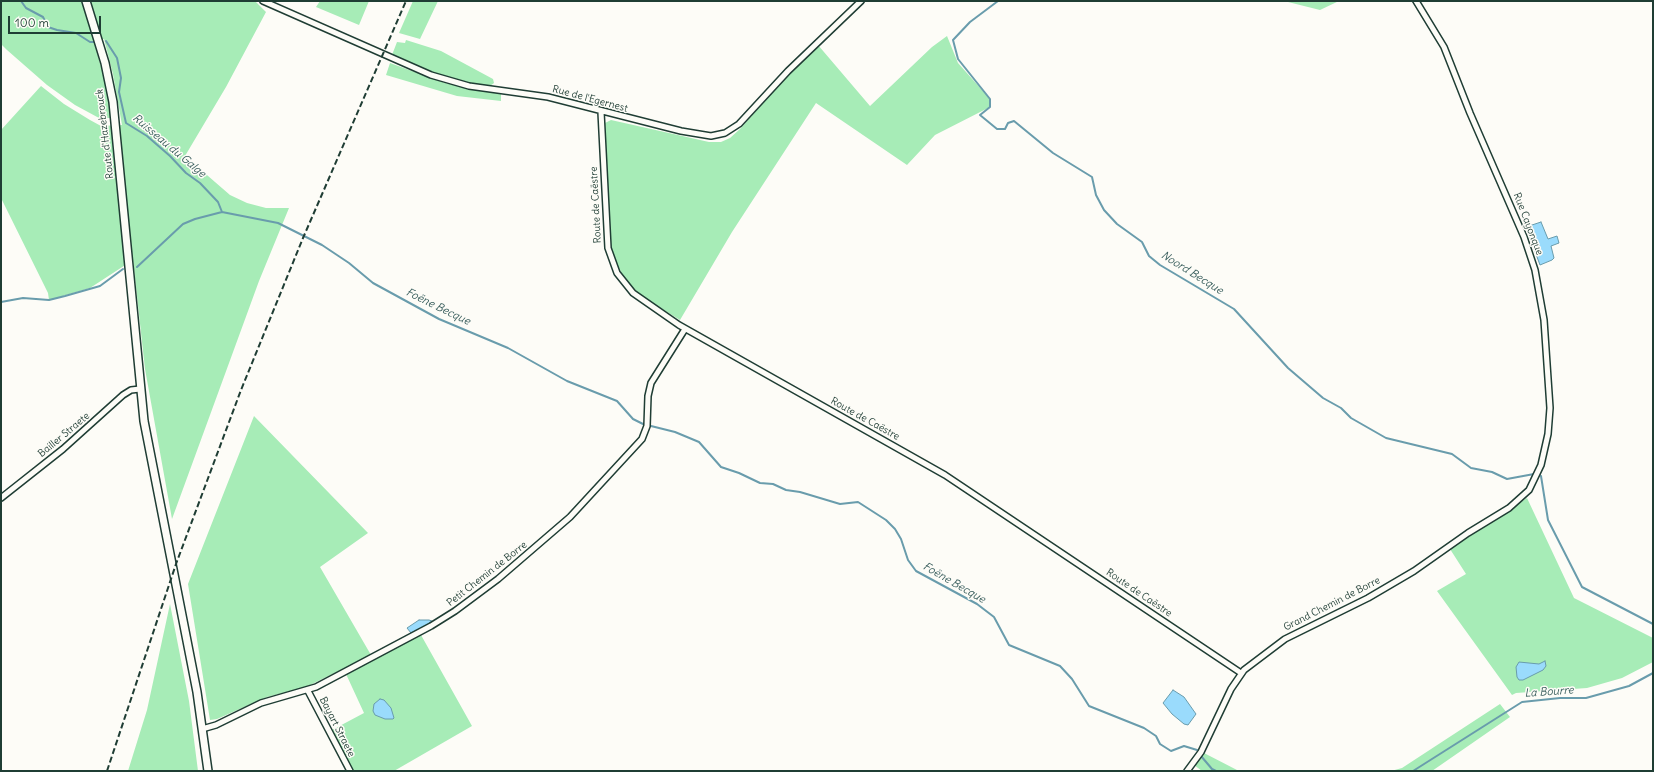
<!DOCTYPE html>
<html>
<head>
<meta charset="utf-8">
<style>
  body { margin:0 }
  #map { position:relative; width:1654px; height:772px; overflow:hidden; background:#fdfcf7; font-family:Delius,sans-serif }
  canvas { display:block }
  .frame { position:absolute; inset:0; border:2px solid #1f3d34; pointer-events:none }
  .scale { position:absolute; left:8px; top:16px; width:93px; height:18px; box-sizing:border-box; border:2px solid #1f3d34; border-top:0; padding-left:5px; font-size:12px; line-height:14px; white-space:nowrap; color:#1f3d34; -webkit-text-stroke:3px #fdfcf7; paint-order:stroke }
</style>
</head>
<body>
<div id="map">
<canvas width="1654" height="772"></canvas>
<div class="frame"></div>
<div class="scale">100 m</div>
</div>
<script>
const context = document.querySelector('canvas').getContext('2d');
context.lineJoin = 'round';
function paint(path, color) {
  context.fillStyle = color;
  context.fill(path, 'evenodd');
}
function shape(rows) {
  const path = new Path2D();
  for (const r of rows) {
    path.moveTo(r[0], r[1]);
    for (let i = 2; i < r.length; i += 2) path.lineTo(r[i], r[i + 1]);
  }
  return path;
}
function trace(path, color, width, dash) {
  context.strokeStyle = color;
  context.lineWidth = width;
  context.lineCap = dash ? 'butt' : 'round';
  context.setLineDash(dash || []);
  context.stroke(path);
}
function label(font, color, halo, rows, align = 'center') {
  context.font = font + ' Delius,sans-serif';
  context.lineWidth = 3;
  context.setLineDash([]);
  context.textBaseline = 'middle';
  context.strokeStyle = halo;
  context.fillStyle = color;
  for (const [text, x, y, turn = 0] of rows) {
    context.save();
    context.translate(x, y);
    context.rotate((+turn || 0) * Math.PI / 180);
    context.textAlign = isNaN(turn) ? turn : align;
    if (halo) context.strokeText(text, 0, 0);
    context.fillText(text, 0, 0);
    context.restore();
  }
}
paint(shape([
  [1,1,255,1,266,12,226,87,185,156,230,195,247,203,266,208,289,208,259,281,172,519,145,369,133,260,90,288,49,300,48,293,1,198,1,130,41,86,64,104,90,120,101,126,122,125,113,74,104,39,94,42,107,88,112,118,99,118,75,105,47,85,7,50,1,44],
  [320,1,369,1,359,25,316,7],
  [413,1,438,1,420,39,399,33],
  [1284,1,1339,1,1320,10],
  [947,36,958,63,990,99,990,107,935,135,907,165,816,103,732,232,680,320,638,294,626,281,614,259,610,243,605,123,611,120,709,142,721,142,730,138,740,129,781,83,818,45,870,106,932,47],
  [406,40,441,51,493,79,494,83,490,86,462,81,427,71,392,55,397,42,405,43],
  [390,63,445,83,501,94,501,101,457,96,386,75],
  [254,416,368,533,320,567,371,655,306,687,267,697,217,719,210,720,188,584],
  [1527,498,1574,598,1653,638,1653,662,1622,678,1587,688,1516,693,1512,695,1437,591,1466,574,1450,549],
  [170,604,189,701,198,771,128,771,147,710],
  [421,635,472,726,394,771,353,771,332,730,364,713,346,674],
  [1500,704,1510,717,1432,771,1391,771,1402,768],
  [1204,753,1237,770,1239,771,1202,771,1194,765]
]), '#a7ecb7');
const water = shape([
  [1541,222,1548,239,1557,236,1559,243,1551,246,1554,258,1552,260,1540,265,1526,227,1541,222],
  [419,620,429,620,432,621,431,624,411,633,407,628,419,620],
  [1545,661,1546,666,1543,670,1523,680,1519,680,1517,677,1516,667,1519,662,1539,664,1545,661],
  [1173,690,1184,697,1196,714,1188,725,1184,724,1172,714,1163,703,1173,690],
  [380,699,384,700,391,708,394,718,393,719,385,719,375,715,373,711,374,704,380,699]
]);
paint(water, '#9adbfc');
trace(water, '#699cac', 1);
trace(shape([
  [21,1,26,8,43,17,48,27,57,30,76,33,90,42,94,42],
  [998,1,970,22,953,40,958,59,990,99,990,107,980,115,997,129,1005,129,1008,123,1014,121,1053,153,1092,177,1096,195,1104,210,1117,224,1142,242,1149,256,1160,265,1234,309,1288,368,1323,398,1341,408,1351,418,1386,438,1452,454,1471,468,1492,472,1507,479,1534,474],
  [106,41,117,58,121,78,119,92,126,123,147,136,170,156,186,173,200,183,218,202,222,212],
  [137,267,183,224,195,219,222,212,278,223,322,245,349,263,373,283,439,319,508,348,567,381,617,401,633,419,643,424],
  [1,302,23,298,49,300,65,296,100,286,123,269],
  [651,426,675,432,699,442,721,467,739,473,760,483,773,484,786,490,800,492,840,504,858,502,886,520,895,529,901,539,908,560,916,571,977,604,994,617,1009,645,1060,666,1072,679,1089,706,1144,728,1156,736,1160,744,1171,751,1184,746,1197,750],
  [1541,476,1548,520,1582,587,1653,624],
  [1201,756,1212,769,1216,771],
  [1413,771,1522,702,1560,698,1586,698,1629,686,1653,673]
]), '#699cac', 2);
const minor = shape([
  [263,1,431,75,469,86,548,97,681,131,711,136,725,133,739,124,788,71,861,1],
  [601,112,608,248,617,273,633,293,679,325,945,475,1241,673],
  [1,498,63,449,123,395,131,390,140,389],
  [308,691,350,771],
  [202,729,216,725,261,703,316,687,431,626,455,611,498,579,570,517,642,439,647,426,648,396,651,383,685,329],
  [1187,771,1201,752,1231,689,1244,670,1285,639,1368,598,1414,571,1468,533,1509,508,1529,490,1541,465,1548,434,1550,408,1544,320,1535,270,1524,237,1470,113,1444,47,1416,1]
]);
const secondary = shape([
  [86,1,105,63,113,102,144,421,197,692,208,771]
]);
trace(minor, '#1f3d34', 8);
trace(secondary, '#1f3d34', 10);
trace(minor, '#fdfcf7', 5);
trace(secondary, '#fdfcf7', 7);
trace(shape([
  [107,771,176,564,241,390,303,238,406,1]
]), '#1f3d34', 2, [6, 3]);
label('10px', '#1f3d34', '#fdfcf7', [
  ["Rue de l'Egernest",590,99,15],
  ["Route d'Hazebrouck",105,134,-97],
  ["Route de Caëstre",596,205,-93],
  ["Rue Cayonque",1528,224,69],
  ["Route de Caëstre",865,419,29],
  ["Bailler Straete",64,435,-40],
  ["Petit Chemin de Borre",487,574,-38],
  ["Route de Caëstre",1139,593,34],
  ["Grand Chemin de Borre",1332,604,-27],
  ["Bayart Straete",337,727,63]
]);
label('italic 11px', '#385d5c', '#fdfcf7', [
  ["Ruisseau du Galge",169,146,40],
  ["Noord Becque",1192,273,32],
  ["Foëne Becque",438,307,26],
  ["Foëne Becque",954,583,30],
  ["La Bourre",1549,692,-4]
]);
</script>
</body>
</html>
